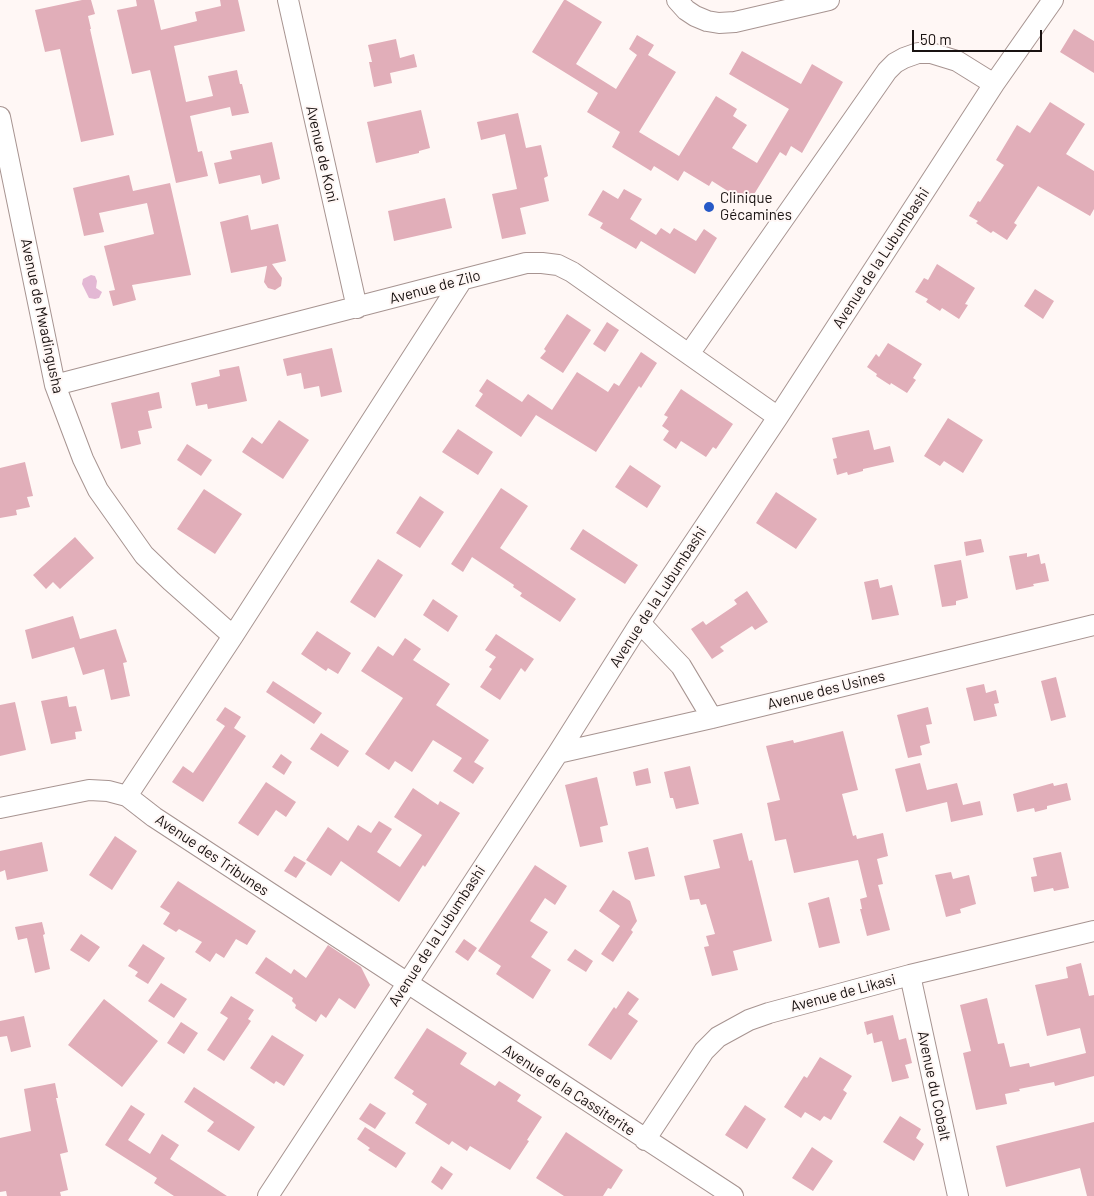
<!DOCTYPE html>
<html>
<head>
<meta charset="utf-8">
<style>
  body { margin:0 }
  #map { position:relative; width:1094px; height:1196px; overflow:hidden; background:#fff7f5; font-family:Barlow,sans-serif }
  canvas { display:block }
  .scale { position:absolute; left:912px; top:30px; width:130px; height:22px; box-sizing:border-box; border:2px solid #191211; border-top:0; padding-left:6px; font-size:15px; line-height:18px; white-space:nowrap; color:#191211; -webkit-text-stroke:4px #fff7f5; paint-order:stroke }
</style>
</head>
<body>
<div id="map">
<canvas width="1094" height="1196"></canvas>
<div class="scale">50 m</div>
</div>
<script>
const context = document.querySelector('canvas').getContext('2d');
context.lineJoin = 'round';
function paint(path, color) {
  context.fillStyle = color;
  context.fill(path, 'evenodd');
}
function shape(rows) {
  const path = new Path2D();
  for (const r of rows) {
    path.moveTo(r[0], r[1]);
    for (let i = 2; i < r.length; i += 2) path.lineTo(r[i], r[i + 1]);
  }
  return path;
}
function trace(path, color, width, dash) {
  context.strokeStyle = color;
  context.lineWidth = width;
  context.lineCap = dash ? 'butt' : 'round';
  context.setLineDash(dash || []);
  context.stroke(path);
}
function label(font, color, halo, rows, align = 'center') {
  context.font = font + ' Barlow,sans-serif';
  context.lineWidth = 4;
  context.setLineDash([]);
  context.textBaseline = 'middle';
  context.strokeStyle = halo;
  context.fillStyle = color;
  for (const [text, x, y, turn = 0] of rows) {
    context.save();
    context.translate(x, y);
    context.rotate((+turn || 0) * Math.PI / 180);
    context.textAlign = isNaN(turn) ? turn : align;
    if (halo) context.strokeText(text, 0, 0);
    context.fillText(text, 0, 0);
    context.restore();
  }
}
paint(shape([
  [91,275,95,276,97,281,96,288,102,292,99,298,95,299,89,298,82,284,83,279]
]), '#e3b8d4');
paint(shape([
  [82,0,91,0,95,14,88,16,91,29,90,29,114,135,81,142,60,49,45,52,35,10],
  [136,0,154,0,161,30,197,21,195,12,221,6,220,0,238,0,245,31,174,46,186,102,213,96,208,76,237,70,240,84,242,84,249,113,232,116,230,107,190,116,198,152,202,151,208,176,176,183,150,70,132,74,117,10,137,6],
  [564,0,566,0,602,22,576,64,616,89,637,55,629,49,637,35,654,45,648,55,676,72,639,132,679,156,716,96,737,109,733,116,747,125,732,148,757,163,789,109,729,74,742,51,801,84,812,64,843,82,802,153,791,146,786,156,780,152,748,204,712,181,709,186,684,171,678,181,654,166,651,171,612,147,620,132,587,112,598,93,532,52],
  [1074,29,1094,41,1094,73,1060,52],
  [396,39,400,58,414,54,417,67,390,73,392,83,374,87,369,62,372,62,368,45],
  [1050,102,1085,124,1066,154,1094,171,1094,209,1090,216,1038,186,1014,223,1017,225,1007,240,993,231,991,233,976,223,978,221,969,216,978,201,980,202,1004,165,996,160,1017,125,1030,133],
  [421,110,430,148,419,151,419,153,376,163,367,122],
  [518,113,526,148,541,145,548,176,544,178,549,201,520,208,526,234,502,239,492,194,517,189,505,134,481,140,477,122],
  [272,142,280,179,262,184,260,175,219,184,214,163,232,159,230,151],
  [129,175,133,191,170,183,191,275,132,285,136,300,113,306,109,291,115,290,104,246,154,234,147,203,99,213,104,232,84,236,73,188],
  [624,189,642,199,630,219,656,235,661,228,670,234,674,228,696,241,704,229,717,238,695,274,641,241,636,249,600,228,603,223,588,215,603,190,618,199],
  [445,198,452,228,394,241,388,211],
  [248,215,251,230,278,224,286,261,272,264,282,278,281,286,275,290,268,288,264,282,267,266,231,273,220,222],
  [937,264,975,288,965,304,968,305,959,319,942,308,940,311,926,302,928,299,915,292,924,278,928,280],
  [1035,289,1054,301,1043,319,1024,306],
  [567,314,591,330,563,373,540,358,546,351,544,349],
  [607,322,619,330,605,352,593,344],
  [888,343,922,364,913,378,916,380,907,393,891,383,890,385,876,376,877,374,867,367,876,354,879,357],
  [332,348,342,392,321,397,319,386,304,389,301,373,287,376,283,359],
  [641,352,657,363,641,388,639,386,596,452,536,415,521,437,475,406,483,394,479,391,487,379,522,402,528,394,552,410,577,372,608,392,614,383,619,386],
  [239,366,247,401,208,409,207,404,196,406,191,383,220,376,219,370],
  [681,389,733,424,716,449,713,447,706,457,681,441,676,449,663,440,669,431,662,426,668,417,664,415],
  [159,392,162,408,148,411,152,428,138,431,141,444,121,449,111,403],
  [948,418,983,440,963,473,944,461,940,466,924,456],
  [279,420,309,440,283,479,242,452,252,437,262,444],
  [458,429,493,452,478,475,442,452],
  [869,430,874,450,890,446,894,462,863,469,863,471,848,475,847,472,837,475,833,459,837,458,832,438],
  [187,444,212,460,201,476,177,460],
  [25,462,33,496,27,497,30,507,16,510,17,515,0,518,0,468],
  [630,465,661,486,647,508,615,487],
  [501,488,528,506,500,548,576,599,560,622,520,596,522,593,513,587,514,585,472,557,463,572,451,564],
  [204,489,242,514,215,554,177,529],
  [776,492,817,519,796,549,756,523],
  [420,496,444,512,420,548,396,533],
  [583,529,638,565,625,584,570,549],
  [75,537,94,558,60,589,53,582,46,589,33,575],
  [981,539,984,552,966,556,964,542],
  [1027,553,1027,557,1039,554,1041,564,1045,563,1049,581,1033,584,1034,586,1016,590,1009,556],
  [378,559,403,575,375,618,350,602],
  [961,560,968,598,956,601,956,605,942,607,934,565],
  [878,579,880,588,892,585,899,615,872,620,864,582],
  [747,591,768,622,755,630,752,626,720,647,724,651,712,659,691,629,703,621,706,625,737,604,734,600],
  [433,599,458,616,448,632,423,615],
  [73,616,80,639,116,629,127,662,123,663,130,696,111,700,104,669,83,675,74,647,32,659,25,630],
  [317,631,351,653,338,674,328,668,326,671,301,654],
  [496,634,534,659,525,672,521,668,500,700,480,687,492,669,489,667,496,657,485,650],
  [405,638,421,649,413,660,450,684,436,705,489,740,474,762,484,768,473,784,453,771,462,758,433,740,412,772,395,761,389,770,365,754,403,698,361,671,378,646,393,656],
  [1056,677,1066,717,1051,721,1041,681],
  [273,681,322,713,314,724,266,692],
  [984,684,986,693,996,690,999,703,994,704,997,716,974,721,966,688],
  [67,696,69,707,76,706,82,731,75,732,76,739,51,744,41,701],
  [15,702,26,750,0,756,0,705],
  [225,707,241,717,234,728,246,736,203,802,172,782,183,766,193,773,225,726,216,720],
  [928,707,932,724,926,725,930,743,920,746,922,755,908,758,897,715],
  [843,731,858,790,842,794,853,836,856,835,857,839,883,833,888,856,877,859,883,884,878,885,890,930,867,936,860,909,862,909,860,899,867,897,858,860,794,873,786,839,775,841,767,803,780,800,766,746,793,740,794,743],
  [321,733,349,751,338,767,310,749],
  [281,754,292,762,284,775,272,767],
  [920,763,927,790,957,783,963,805,980,801,983,815,951,822,947,802,906,812,895,769],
  [690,766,699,804,676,809,673,798,670,798,664,772],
  [648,768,651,783,636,786,633,772],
  [597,777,608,825,600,827,603,842,580,847,565,785],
  [266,782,296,802,286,817,276,810,258,836,238,823],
  [1053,783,1054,786,1067,783,1071,800,1047,806,1047,809,1035,812,1034,808,1017,812,1013,794],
  [413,788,438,805,440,801,460,813,425,867,423,865,399,902,341,861,331,876,306,860,328,827,348,841,358,825,371,833,379,821,392,829,377,852,400,867,422,835,394,817],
  [742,833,749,861,752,860,772,941,733,951,738,970,712,976,704,947,709,946,706,936,715,934,706,904,701,905,699,899,690,900,684,876,720,868,713,840],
  [115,836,137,851,112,890,89,875],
  [42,842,48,871,7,880,5,870,0,872,0,851],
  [648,847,655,876,635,880,628,852],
  [1061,852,1069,888,1054,891,1053,888,1034,892,1031,877,1037,876,1033,858],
  [294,856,306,863,296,878,284,871],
  [535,865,567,886,555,905,545,898,530,921,548,932,531,957,551,970,533,999,496,974,501,966,478,951],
  [951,872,953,879,969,875,976,904,960,909,961,913,946,917,935,875],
  [178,881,256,931,247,945,236,939,224,958,216,953,210,962,195,952,202,942,179,929,176,932,163,924,170,913,160,907],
  [613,890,630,901,637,921,631,930,633,932,613,962,601,954,620,926,599,911],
  [829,897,840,943,819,948,808,903],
  [42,922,45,934,43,935,50,969,35,973,27,938,18,940,15,927],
  [81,934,100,947,89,962,70,950],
  [464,939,477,948,468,961,455,952],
  [143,944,165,958,148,984,135,976,138,972,128,966],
  [328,945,361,967,370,985,355,1009,339,998,326,1018,321,1014,316,1022,295,1008,296,1005,292,1001,293,998,255,973,266,957,291,974,294,969,306,978],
  [575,949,593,961,586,972,567,960],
  [1081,963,1089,996,1094,995,1094,1076,1055,1086,1054,1082,1019,1089,1020,1091,1005,1094,1007,1104,976,1110,963,1053,971,1051,960,1005,987,998,998,1044,1004,1043,1010,1067,1029,1063,1030,1067,1086,1053,1080,1028,1047,1036,1035,985,1068,978,1066,967],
  [161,983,187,999,174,1018,148,1001],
  [628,991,639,999,628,1014,638,1021,611,1060,588,1045,614,1007,616,1009],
  [231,996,254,1010,248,1019,251,1021,224,1061,207,1050,228,1018,220,1013],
  [104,999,158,1041,122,1087,68,1045],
  [893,1015,899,1040,906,1038,912,1063,905,1065,909,1078,892,1082,882,1041,874,1043,872,1033,867,1035,864,1022],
  [24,1016,31,1047,11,1052,7,1036,0,1037,0,1021],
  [181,1022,198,1033,184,1054,167,1043],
  [427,1028,467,1053,460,1064,495,1086,499,1081,521,1095,517,1101,542,1117,527,1140,529,1141,510,1170,470,1146,467,1151,452,1141,449,1145,415,1123,427,1104,412,1094,414,1091,394,1078],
  [272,1035,304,1055,284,1086,276,1081,274,1084,250,1068],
  [820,1057,852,1076,843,1090,847,1093,831,1120,824,1116,820,1121,805,1112,801,1118,784,1107,804,1076,807,1078],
  [55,1083,58,1098,56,1098,68,1152,60,1154,68,1190,60,1192,61,1196,7,1196,6,1191,0,1192,0,1138,31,1131,24,1089],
  [194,1087,255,1127,239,1151,207,1131,214,1122,184,1102],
  [370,1103,386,1113,375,1129,359,1119],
  [131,1105,145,1114,128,1140,150,1154,162,1134,179,1145,170,1159,227,1196,174,1196,154,1183,157,1178,105,1145],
  [745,1105,766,1119,747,1149,725,1135],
  [900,1116,921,1129,916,1138,924,1144,914,1161,883,1142],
  [1094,1122,1094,1196,1087,1196,1080,1168,1006,1187,996,1146],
  [365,1127,406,1153,396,1168,368,1150,370,1148,357,1139],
  [566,1132,623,1170,611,1189,608,1188,603,1196,564,1196,536,1178],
  [812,1147,833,1161,813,1191,792,1178],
  [441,1166,453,1174,442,1190,431,1182]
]), '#e1aeb9');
const minor = shape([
  [288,0,357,308],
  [677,0,686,10,695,16,707,21,719,23,735,22,829,0],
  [0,117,55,385,83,459,98,490,144,555,171,581,233,636],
  [689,354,887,71,895,63,904,58,918,53,931,53,957,61,994,84],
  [55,385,526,263,542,263,558,265,572,272,778,417],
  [640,623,681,666,712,718],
  [558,753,712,718,1094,625],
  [127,796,233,636,462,280],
  [0,808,89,790,108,791,127,796,154,817,733,1196],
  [910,975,958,1196],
  [645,1140,704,1051,718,1037,749,1020,769,1013,910,975,1094,931],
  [268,1196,558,753,640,623,778,417,994,84,1053,0]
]);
trace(minor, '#a79491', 22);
trace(minor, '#fff', 20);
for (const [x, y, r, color] of [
  [709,207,6,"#2659c7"]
]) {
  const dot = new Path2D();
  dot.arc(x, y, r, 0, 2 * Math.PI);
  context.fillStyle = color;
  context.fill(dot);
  trace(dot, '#fff7f5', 2);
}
label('15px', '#191211', '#fff7f5', [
  ["Avenue de Koni",322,154,77],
  ["Avenue de la Lubumbashi",881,258,-57],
  ["Avenue de Zilo",435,287,-15],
  ["Avenue de Mwadingusha",42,316,78],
  ["Avenue de la Lubumbashi",658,597,-57],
  ["Avenue des Usines",826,690,-14],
  ["Avenue des Tribunes",212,855,34],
  ["Avenue de la Lubumbashi",437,936,-57],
  ["Avenue de Likasi",843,993,-15],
  ["Avenue du Cobalt",934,1086,78],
  ["Avenue de la Cassiterite",569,1090,33]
]);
label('15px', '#191211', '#fff7f5', [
  ["Clinique",720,198],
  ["Gécamines",720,215]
], 'left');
</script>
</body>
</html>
